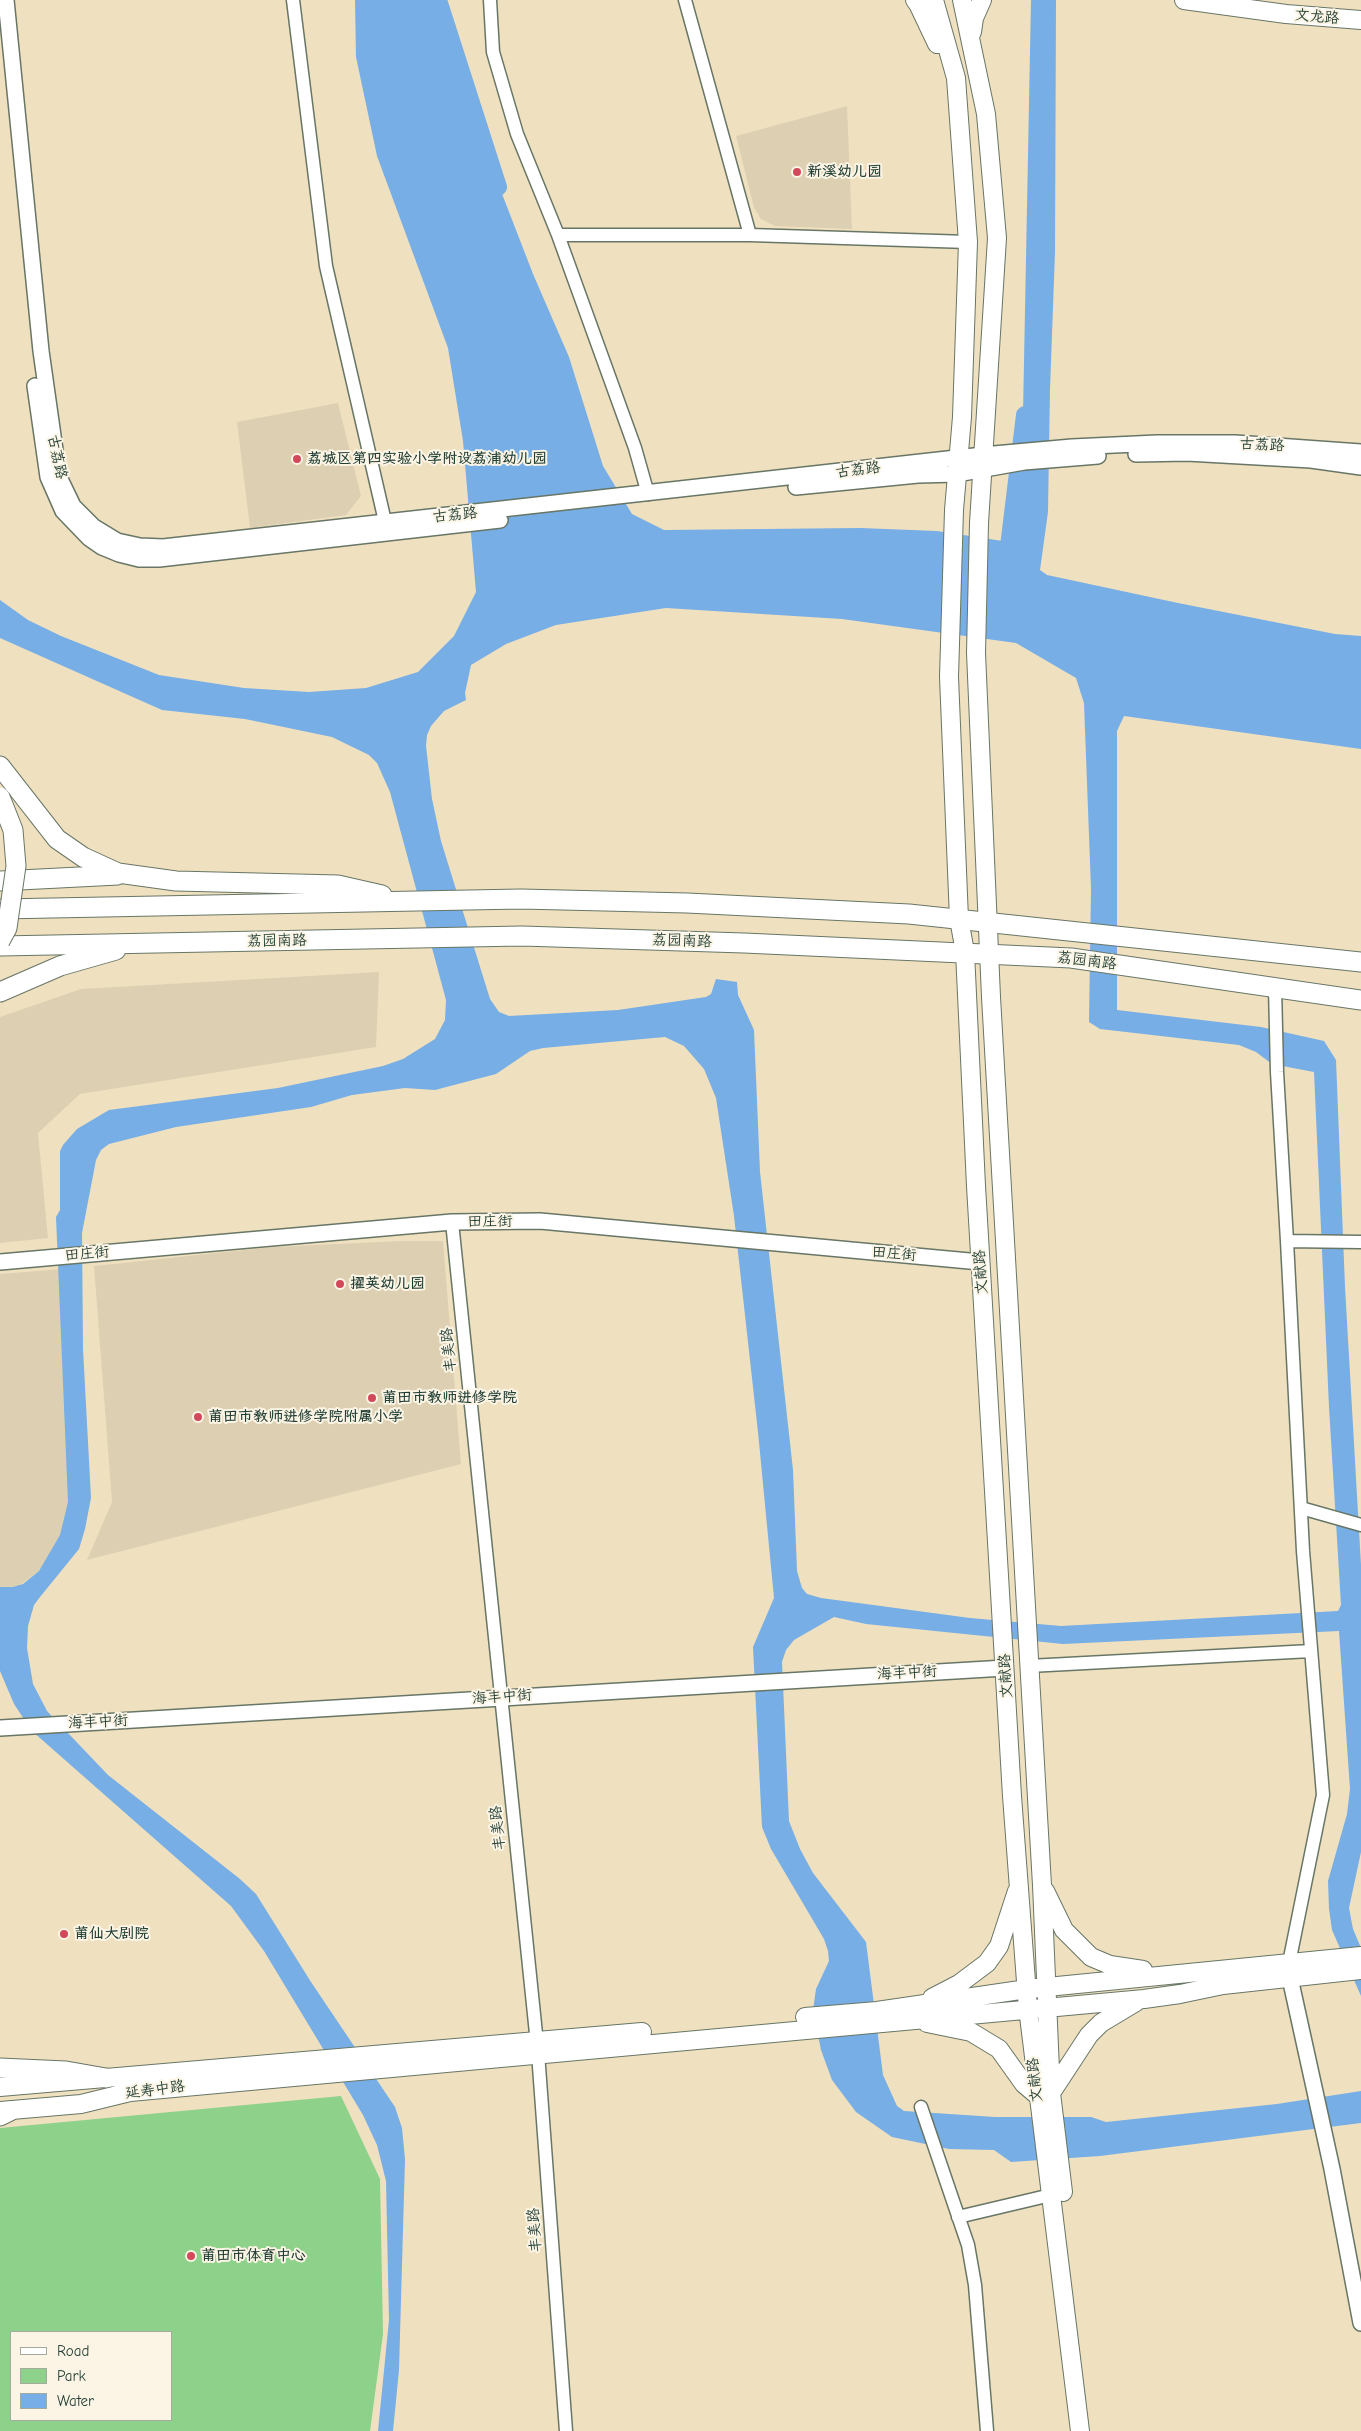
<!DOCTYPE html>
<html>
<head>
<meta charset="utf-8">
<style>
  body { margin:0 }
  #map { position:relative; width:1361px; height:2431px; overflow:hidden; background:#efe0c0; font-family:"Comic Neue",sans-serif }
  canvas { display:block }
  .legend { position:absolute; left:10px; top:2331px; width:162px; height:90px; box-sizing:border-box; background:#fcf5e5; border:1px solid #a4ab9e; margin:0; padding:6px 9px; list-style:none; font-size:15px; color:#1f3d34 }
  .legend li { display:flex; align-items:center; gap:10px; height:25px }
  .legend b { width:25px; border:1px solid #a4ab9e }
</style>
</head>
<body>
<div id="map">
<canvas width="1361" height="2431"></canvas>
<ul class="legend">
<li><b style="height:6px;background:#fff"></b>Road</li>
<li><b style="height:14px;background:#8dd18b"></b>Park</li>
<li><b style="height:14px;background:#76aee5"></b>Water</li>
</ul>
</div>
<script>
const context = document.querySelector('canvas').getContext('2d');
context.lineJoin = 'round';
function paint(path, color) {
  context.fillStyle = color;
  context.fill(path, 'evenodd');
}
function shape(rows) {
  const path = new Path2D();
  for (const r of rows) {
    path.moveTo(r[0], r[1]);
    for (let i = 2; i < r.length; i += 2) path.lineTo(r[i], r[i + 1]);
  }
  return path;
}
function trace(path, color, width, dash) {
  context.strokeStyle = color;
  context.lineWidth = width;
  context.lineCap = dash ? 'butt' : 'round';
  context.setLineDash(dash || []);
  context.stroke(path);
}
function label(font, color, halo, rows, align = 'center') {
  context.font = font + ' "Comic Neue","LXGW WenKai TC",sans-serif';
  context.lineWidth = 4;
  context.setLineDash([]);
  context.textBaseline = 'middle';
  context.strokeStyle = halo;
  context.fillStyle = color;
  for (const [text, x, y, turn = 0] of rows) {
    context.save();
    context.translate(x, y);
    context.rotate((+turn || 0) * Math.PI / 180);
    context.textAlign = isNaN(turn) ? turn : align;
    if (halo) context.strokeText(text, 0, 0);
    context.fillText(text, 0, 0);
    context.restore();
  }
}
paint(shape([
  [847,106,852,229,775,226,761,219,754,208,736,136],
  [338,403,361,496,346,515,250,528,237,422],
  [379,972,376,1047,80,1094,38,1133,48,1238,0,1243,0,1017,81,989],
  [400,1241,443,1241,461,1464,87,1560,112,1502,94,1266,273,1247],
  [75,1268,72,1546,4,1597,0,1596,0,1274]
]), '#ddd0b2');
paint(shape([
  [341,2096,380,2179,383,2334,370,2431,0,2431,0,2128],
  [11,2332,171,2332,171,2420,11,2420]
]), '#8dd18b');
paint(shape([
  [355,0,447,0,448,25,470,111,533,274,569,357,603,466,632,514,664,530,860,528,937,531,1009,542,1021,517,1031,0,1056,0,1055,252,1050,389,1048,512,1040,570,1047,575,1178,603,1335,634,1361,636,1361,749,1124,716,1117,731,1117,1010,1261,1027,1324,1041,1336,1060,1345,1287,1361,1565,1361,1852,1349,1908,1353,1929,1361,1948,1361,1996,1332,1930,1329,1909,1328,1881,1347,1814,1350,1789,1339,1631,1063,1644,866,1624,834,1617,794,1640,786,1650,782,1662,789,1821,800,1849,813,1873,866,1942,883,2075,897,2106,904,2111,995,2117,1091,2117,1106,2122,1277,2104,1361,2091,1361,2123,1100,2156,1011,2162,994,2150,949,2149,892,2137,856,2112,832,2080,821,2050,813,2010,816,1989,829,1961,828,1951,824,1939,771,1849,762,1827,753,1647,774,1598,758,1432,734,1216,716,1098,704,1069,684,1046,665,1037,543,1048,530,1051,496,1074,435,1090,405,1088,352,1095,311,1107,176,1127,109,1144,101,1150,96,1160,82,1233,83,1349,91,1498,85,1529,79,1549,40,1597,34,1605,28,1626,27,1648,33,1684,47,1711,108,1775,240,1879,256,1894,311,1982,395,2107,402,2128,405,2159,399,2370,393,2431,378,2431,389,2320,386,2181,377,2145,363,2115,264,1951,231,1906,32,1731,14,1704,0,1671,0,1587,13,1587,23,1584,39,1571,60,1535,68,1502,56,1217,60,1210,60,1151,63,1145,77,1129,109,1110,278,1088,383,1066,403,1059,435,1039,445,1020,446,1000,390,792,377,763,369,755,332,737,245,719,162,710,0,638,0,600,28,620,61,636,159,675,244,688,309,692,366,688,418,672,454,636,476,592,463,441,448,348,377,156,356,57],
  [666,608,842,619,1016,643,1076,678,1084,703,1091,889,1089,1022,1100,1029,1239,1045,1256,1052,1272,1064,1314,1072,1329,1407,1341,1605,1338,1611,1061,1626,970,1618,821,1598,807,1594,802,1588,797,1571,793,1470,760,1172,754,1030,738,995,737,982,716,979,711,994,706,997,618,1010,509,1016,499,1012,490,999,441,841,432,799,426,746,427,735,431,726,444,711,466,700,465,693,471,665,506,644,556,625]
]), '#76aee5');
trace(shape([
  [438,0,498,187],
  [1007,563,1025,415]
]), '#76aee5', 18);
const minor = shape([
  [293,0,326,266,387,530],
  [490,0,493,52,517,134,558,235,750,235],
  [685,0,750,235,968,242],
  [558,235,635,448,648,494],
  [1275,987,1277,1072,1287,1241,1361,1242],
  [452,1222,538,2053,566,2431],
  [1287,1241,1303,1551,1323,1795,1289,1963],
  [1301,1508,1361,1525],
  [1029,1666,1311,1651],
  [921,2107,968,2245,975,2285,987,2431],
  [958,2217,1051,2195]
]);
const tertiary = shape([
  [6,0,41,351,57,464,60,479,73,506,94,527,117,541,140,546,163,547,983,455,1072,447,1157,443,1235,443,1361,452],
  [35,386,48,477,63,511,89,538,102,547,119,554,139,559,159,559,500,520],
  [1136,454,1187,453,1311,460,1361,467],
  [796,487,918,475,957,474,1024,462,1098,456],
  [0,1262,452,1222,540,1221,980,1262],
  [0,1728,1005,1668],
  [1290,1978,1332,2169,1361,2323]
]);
const secondary = shape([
  [915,0,918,4,937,44],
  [934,0,956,78,968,242,962,417,954,510,949,677,959,919,965,952,976,1186,1012,1796,1028,2008,1080,2431],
  [962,0,986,114,997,238,979,523,976,653,991,997,1042,1885,1051,2093,1063,2192],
  [1184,0,1286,14,1361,20],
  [972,32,974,18,982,0],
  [1045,1891,1064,1930,1091,1957,1110,1965,1143,1970],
  [932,1998,959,1984,987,1963,999,1946,1017,1891],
  [805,2017,877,2011,1027,1989,1361,1956],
  [927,2023,971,2032,999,2049,1024,2084,1037,2095],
  [0,2087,642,2032],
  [1051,2093,1089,2035,1101,2023,1136,2002],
  [0,2111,81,2104,130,2092,1144,1999,1180,1994,1223,1985,1361,1970]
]);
const primary = shape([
  [0,766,57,839,83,857,118,873,176,881,338,885,382,895],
  [0,881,118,875],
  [0,909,521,899,687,903,909,914,1361,962],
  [0,946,522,936,744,943,1071,958,1361,1000],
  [0,992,60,966,116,950],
  [0,2068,66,2071,106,2078],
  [0,2116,10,2111]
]);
trace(minor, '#687665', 15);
trace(tertiary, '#687665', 18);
trace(secondary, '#687665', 20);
trace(primary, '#687665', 21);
trace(minor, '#fff', 12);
trace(tertiary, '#fff', 15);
trace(secondary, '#fff', 18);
trace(primary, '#fff', 19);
const primaryBridge = shape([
  [0,797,13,830,16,866,7,928,0,941]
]);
trace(primaryBridge, '#687665', 21, []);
trace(primaryBridge, '#fff', 19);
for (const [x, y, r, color] of [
  [797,172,5,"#d1495b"],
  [297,459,5,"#d1495b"],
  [340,1284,5,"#d1495b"],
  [372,1398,5,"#d1495b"],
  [198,1417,5,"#d1495b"],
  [64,1934,5,"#d1495b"],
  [191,2256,5,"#d1495b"]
]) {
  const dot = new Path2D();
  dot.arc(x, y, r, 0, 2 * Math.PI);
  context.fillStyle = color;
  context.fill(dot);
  trace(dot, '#fcf5e5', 2);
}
label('15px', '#1f3d34', '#fcf5e5', [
  ["文龙路",1317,17,5],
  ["古荔路",1262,445,3],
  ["古荔路",57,457,78],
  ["古荔路",858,470,-7],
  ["古荔路",455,515,-6],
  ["荔园南路",277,941,-1],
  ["荔园南路",682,941,2],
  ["荔园南路",1087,961,7],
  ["田庄街",490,1222],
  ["田庄街",87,1254,-5],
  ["田庄街",894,1254,5],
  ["文献路",981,1272,-94],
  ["丰美路",449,1350,-96],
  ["海丰中街",907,1673,-3],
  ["文献路",1006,1676,-93],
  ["海丰中街",502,1697,-4],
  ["海丰中街",98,1722,-3],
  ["丰美路",498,1828,-96],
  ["文献路",1035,2080,-96],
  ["延寿中路",155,2090,-7],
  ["丰美路",535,2230,-94]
]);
label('bold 15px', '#1f3d34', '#fcf5e5', [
  ["新溪幼儿园",807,172],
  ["荔城区第四实验小学附设荔浦幼儿园",307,459],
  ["擢英幼儿园",350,1284],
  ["莆田市教师进修学院",382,1398],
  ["莆田市教师进修学院附属小学",208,1417],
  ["莆仙大剧院",74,1934],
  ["莆田市体育中心",201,2256]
], 'left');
</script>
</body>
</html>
